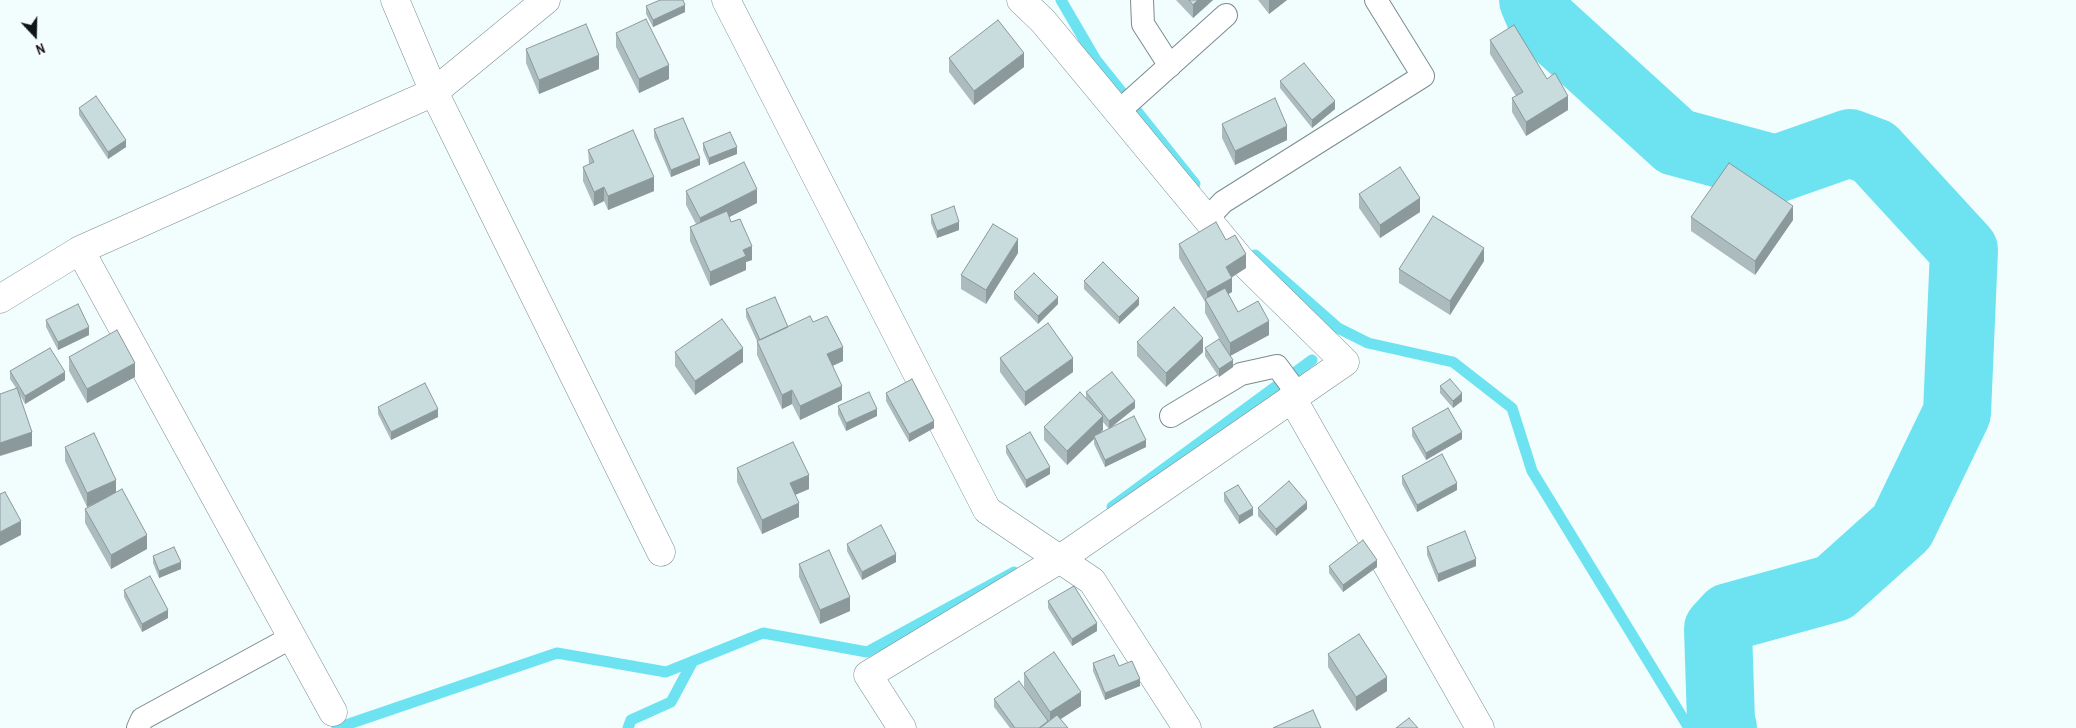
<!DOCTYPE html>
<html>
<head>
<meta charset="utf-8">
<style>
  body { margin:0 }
  #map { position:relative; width:2076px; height:728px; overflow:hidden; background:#f2fdfe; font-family:"Archivo Narrow",sans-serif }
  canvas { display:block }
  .north { position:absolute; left:10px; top:10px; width:50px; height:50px; -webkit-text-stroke:4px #fff; paint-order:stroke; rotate:159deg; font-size:14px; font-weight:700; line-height:20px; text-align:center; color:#101617 }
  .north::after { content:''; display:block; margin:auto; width:18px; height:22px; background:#101617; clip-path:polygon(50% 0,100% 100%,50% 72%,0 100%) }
</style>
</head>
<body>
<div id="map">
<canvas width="2076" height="728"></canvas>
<div class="north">N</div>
</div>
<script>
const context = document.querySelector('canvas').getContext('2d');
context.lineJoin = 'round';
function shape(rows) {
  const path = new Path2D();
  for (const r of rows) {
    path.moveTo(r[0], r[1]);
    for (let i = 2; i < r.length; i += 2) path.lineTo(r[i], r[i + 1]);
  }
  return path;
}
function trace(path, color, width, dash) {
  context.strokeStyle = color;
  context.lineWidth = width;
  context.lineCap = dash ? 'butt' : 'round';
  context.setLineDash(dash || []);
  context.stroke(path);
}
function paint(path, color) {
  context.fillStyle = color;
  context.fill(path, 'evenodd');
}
trace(shape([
  [1061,0,1096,60,1195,184],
  [1255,255,1338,328,1368,343,1453,362,1512,408,1532,471,1689,728],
  [1112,507,1312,360],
  [337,728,557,653,666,672,763,633,867,652,1014,572],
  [628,728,631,720,671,702,693,661]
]), '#6de3f1', 11);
trace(shape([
  [1533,0,1541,19,1676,142,1776,169,1850,143,1874,152,1964,250,1957,413,1902,527,1834,588,1729,617,1718,629,1721,721,1723,728]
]), '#6de3f1', 68);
const service = shape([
  [1142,0,1143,24,1170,66],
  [1118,112,1226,15],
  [1207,219,1223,202,1423,76,1376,0],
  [1171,416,1241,374,1277,366,1291,385,1292,398],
  [138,728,142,719,292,637]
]);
const minor = shape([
  [395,0,434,92,661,552],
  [726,0,987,510,1092,581,1187,728],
  [80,250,333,712],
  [0,299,80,250,434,92,546,0],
  [1292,398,1480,728],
  [902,728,868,675,1060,559,1345,362,1240,259,1043,21,1021,0]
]);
trace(service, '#7b8c8e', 24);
trace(minor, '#7b8c8e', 29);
trace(service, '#fff', 22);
trace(minor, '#fff', 28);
paint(shape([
  [1176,0,1213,0,1193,18],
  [1258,0,1287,0,1269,14],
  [646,6,685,12,653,27,646,14],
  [616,33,669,79,639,93,616,47],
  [1490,40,1547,79,1568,110,1526,136,1512,112,1512,98,1516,96,1490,54],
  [526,49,599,69,539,94,526,63],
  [949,58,1024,67,974,105,949,72],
  [1280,81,1335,109,1312,128,1280,88],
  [79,108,126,147,108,159,79,115],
  [1222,124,1287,140,1235,165,1222,138],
  [654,129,700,165,671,177,654,137],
  [703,143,737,154,709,165,703,150],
  [588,150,654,191,608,210,604,201,594,206,583,181,583,167,589,164],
  [686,191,757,203,729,217,731,222,752,260,746,262,746,270,710,286,690,241,690,227,696,224,686,205],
  [1359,194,1420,212,1380,238,1359,208],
  [931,215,959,230,937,238,931,223],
  [1691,217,1793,220,1755,275,1691,231],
  [1226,240,1246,268,1232,277,1232,292,1228,294,1238,312,1269,335,1230,356,1233,367,1219,377,1205,356,1205,348,1224,347,1205,313,1205,302,1179,258,1179,244],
  [1018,253,986,304,961,289,961,275],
  [1484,261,1450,315,1399,283,1399,269],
  [1084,281,1139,305,1119,324,1084,289],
  [1014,292,1058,304,1038,324,1014,299],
  [746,309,788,327,813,322,843,361,833,366,842,400,800,420,792,404,782,409,757,355,757,341,746,317],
  [46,320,89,335,58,350,46,327],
  [1137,342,1203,352,1166,387,1137,356],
  [675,352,743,362,695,395,675,366],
  [69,357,135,377,87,403,69,371],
  [1000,358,1073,372,1025,406,1000,372],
  [10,371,65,380,25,404,20,395,32,446,16,388,10,379],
  [1440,386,1462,401,1453,408,1440,393],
  [1086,392,1135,408,1109,429,1103,422,1103,430,1100,433,1146,447,1105,467,1094,444,1094,439,1067,465,1044,440,1044,427,1086,398],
  [886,393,934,428,909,442,886,401],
  [838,406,877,416,846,431,838,414],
  [378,407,438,417,391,440,378,414],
  [1412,428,1462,439,1426,460,1412,436],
  [1006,446,1050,474,1026,488,1006,453],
  [65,447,116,492,147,549,111,569,85,523,85,509,99,501,87,507,65,461],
  [737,468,809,489,795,495,799,517,762,534,737,482],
  [1402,476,1457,490,1417,512,1402,484],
  [1224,493,1253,515,1239,524,1224,501],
  [1258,508,1307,509,1276,536,1258,516],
  [847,544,896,562,862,580,847,551],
  [1427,547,1476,566,1438,582,1427,555],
  [153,556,181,569,159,578,153,563],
  [799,564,850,611,820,624,799,577],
  [1329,566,1377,567,1343,592,1329,573],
  [124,590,168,618,142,632,124,597],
  [1048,601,1097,631,1072,646,1048,608],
  [1328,654,1387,691,1356,711,1328,667],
  [1093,663,1119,666,1140,686,1105,700,1093,671],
  [1024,673,1081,706,1060,719,1068,728,1010,728,994,707,994,699,1030,696,1024,687]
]), '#acbcbe');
paint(shape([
  [1198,0,1213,0,1193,18,1193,5],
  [1269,0,1287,0,1269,14],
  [685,5,685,12,653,27,653,20],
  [1024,53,1024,67,974,105,974,91],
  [599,55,599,69,539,94,539,80],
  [669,65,669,79,639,93,639,79],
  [1568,96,1568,110,1526,136,1526,122],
  [1335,101,1335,109,1312,128,1312,120],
  [1287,126,1287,140,1235,165,1235,151],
  [126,140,126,147,108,159,108,152],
  [737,147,737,154,709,165,709,158],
  [700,158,700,165,671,177,671,170],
  [654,177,654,191,608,210,608,196],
  [604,187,604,201,594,206,594,192],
  [757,189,757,203,700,232,700,218],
  [1420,198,1420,212,1380,238,1380,225],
  [1793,206,1793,220,1755,275,1755,261],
  [959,222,959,230,937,238,937,231],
  [1018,239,1018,253,986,304,986,290],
  [752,246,752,260,746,262,746,270,710,286,710,272,743,250],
  [1484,248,1484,261,1450,315,1450,301],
  [1246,254,1246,268,1226,281,1226,267],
  [1232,278,1232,292,1209,305,1207,302,1207,292],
  [1058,297,1058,304,1038,324,1038,316],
  [1139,298,1139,305,1119,324,1119,317],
  [1269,321,1269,335,1230,356,1230,343],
  [89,327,89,335,58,350,58,342],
  [1203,338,1203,352,1166,387,1166,373],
  [843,347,843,361,827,368,827,354],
  [743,348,743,362,695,395,695,381],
  [1073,358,1073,372,1025,406,1025,392],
  [1233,360,1233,367,1219,377,1219,369],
  [135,363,135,377,87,403,87,389],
  [65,372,65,380,25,404,25,396],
  [842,386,842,400,800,420,800,406],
  [792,390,792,404,782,409,782,395],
  [1462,393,1462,401,1453,408,1453,401],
  [1135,401,1135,408,1109,429,1109,421],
  [438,409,438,417,391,440,391,432],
  [877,409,877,416,846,431,846,423],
  [1103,416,1103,430,1095,438,1094,436,1094,439,1067,465,1067,451],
  [934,421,934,428,909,442,909,434],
  [32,432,32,446,0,456,0,443],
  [1462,432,1462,439,1426,460,1426,453],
  [1146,440,1146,447,1105,467,1105,460],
  [1050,467,1050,474,1026,488,1026,480],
  [809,475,809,489,790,497,790,483],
  [116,480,116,494,87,507,87,493],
  [1457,483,1457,490,1417,512,1417,505],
  [1307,502,1307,509,1276,536,1276,529],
  [799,503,799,517,762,534,762,520],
  [1253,508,1253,515,1239,524,1239,516],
  [21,521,21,535,0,546,0,532],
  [147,535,147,549,111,569,111,555],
  [896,554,896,562,862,580,862,572],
  [1476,559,1476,566,1438,582,1438,574],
  [1377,560,1377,567,1343,592,1343,585],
  [181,562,181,569,159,578,159,571],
  [850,597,850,611,820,624,820,610],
  [168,610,168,618,142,632,142,624],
  [1097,623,1097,631,1072,646,1072,639],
  [1387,677,1387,691,1356,711,1356,697],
  [1140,679,1140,686,1105,700,1105,693],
  [1081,692,1081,706,1050,726,1050,712]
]), '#8c999b');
const building = shape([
  [660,0,683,0,685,5,653,20,646,6,660,0],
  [1189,0,1198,0,1193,5,1189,0],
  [646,19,669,65,639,79,616,33,646,19],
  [998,20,1024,53,974,91,949,58,998,20],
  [586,24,599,55,539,80,526,49,586,24],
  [1514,25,1547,79,1555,73,1568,96,1526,122,1512,98,1523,92,1490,40,1514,25],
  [1304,63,1335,101,1312,120,1280,81,1304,63],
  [96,96,126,140,108,152,79,108,96,96],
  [1275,98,1287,126,1235,151,1222,124,1275,98],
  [683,118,700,158,671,170,654,129,683,118],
  [633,130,654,177,608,196,604,187,594,192,583,167,594,162,588,150,633,130],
  [730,132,737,147,709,158,703,143,730,132],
  [744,162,757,189,700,218,686,191,744,162],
  [1729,163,1793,206,1755,261,1691,217,1729,163],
  [1400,167,1420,198,1380,225,1359,194,1400,167],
  [954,206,959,222,937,231,931,215,954,206],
  [727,211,731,222,740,219,752,246,743,250,746,256,710,272,690,227,727,211],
  [1433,216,1484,248,1450,301,1399,269,1433,216],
  [1216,222,1226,240,1235,235,1246,254,1226,267,1232,278,1207,292,1179,244,1216,222],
  [993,224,1018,239,986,290,961,275,993,224],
  [1103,262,1139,298,1119,317,1084,281,1103,262],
  [1034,273,1058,297,1038,316,1014,292,1034,273],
  [1225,288,1238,312,1258,301,1269,321,1230,343,1205,299,1225,288],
  [775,297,788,327,760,340,746,309,775,297],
  [78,304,89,327,58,342,46,320,78,304],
  [1174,307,1203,338,1166,373,1137,342,1174,307],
  [810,316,813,322,827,316,843,347,827,354,842,386,800,406,792,390,782,395,757,341,810,316],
  [722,319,743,348,695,381,675,352,722,319],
  [1048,323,1073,358,1025,392,1000,358,1048,323],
  [117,330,135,363,87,389,69,357,117,330],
  [1219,339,1233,360,1219,369,1205,348,1219,339],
  [50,348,65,372,25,396,10,371,50,348],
  [1112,372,1135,401,1109,421,1086,392,1112,372],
  [912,379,934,421,909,434,886,393,912,379],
  [1450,379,1462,393,1453,401,1440,386,1450,379],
  [425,383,438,409,391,432,378,407,425,383],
  [17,388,32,432,0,443,0,394,17,388],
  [869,392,877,409,846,423,838,406,869,392],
  [1080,392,1103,416,1067,451,1044,427,1080,392],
  [1448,408,1462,432,1426,453,1412,428,1448,408],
  [1134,416,1146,440,1105,460,1094,436,1134,416],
  [1030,432,1050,467,1026,480,1006,446,1030,432],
  [94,433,116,480,87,493,65,447,94,433],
  [793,442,809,475,790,483,799,503,762,520,737,468,793,442],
  [1442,454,1457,483,1417,505,1402,476,1442,454],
  [1289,481,1307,502,1276,529,1258,508,1289,481],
  [1238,485,1253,508,1239,516,1224,493,1238,485],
  [122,489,147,535,111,555,85,509,122,489],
  [5,492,21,521,0,532,0,494,5,492],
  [881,525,896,554,862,572,847,544,881,525],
  [1465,531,1476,559,1438,574,1427,547,1465,531],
  [1363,540,1377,560,1343,585,1329,566,1363,540],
  [174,547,181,562,159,571,153,556,174,547],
  [829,550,850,597,820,610,799,564,829,550],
  [150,576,168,610,142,624,124,590,150,576],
  [1074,586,1097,623,1072,639,1048,601,1074,586],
  [1359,634,1387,677,1356,697,1328,654,1359,634],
  [1054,652,1081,692,1050,712,1024,673,1054,652],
  [1114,655,1119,666,1132,661,1140,679,1105,693,1093,663,1114,655],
  [1019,681,1048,721,1039,728,1015,728,994,699,1019,681],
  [1313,710,1321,728,1273,728,1313,710],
  [1057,715,1068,728,1040,728,1057,715],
  [1409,718,1418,728,1396,728,1409,718]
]);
paint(building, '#c8dbdd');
trace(building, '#8c999b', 1);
</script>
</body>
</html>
